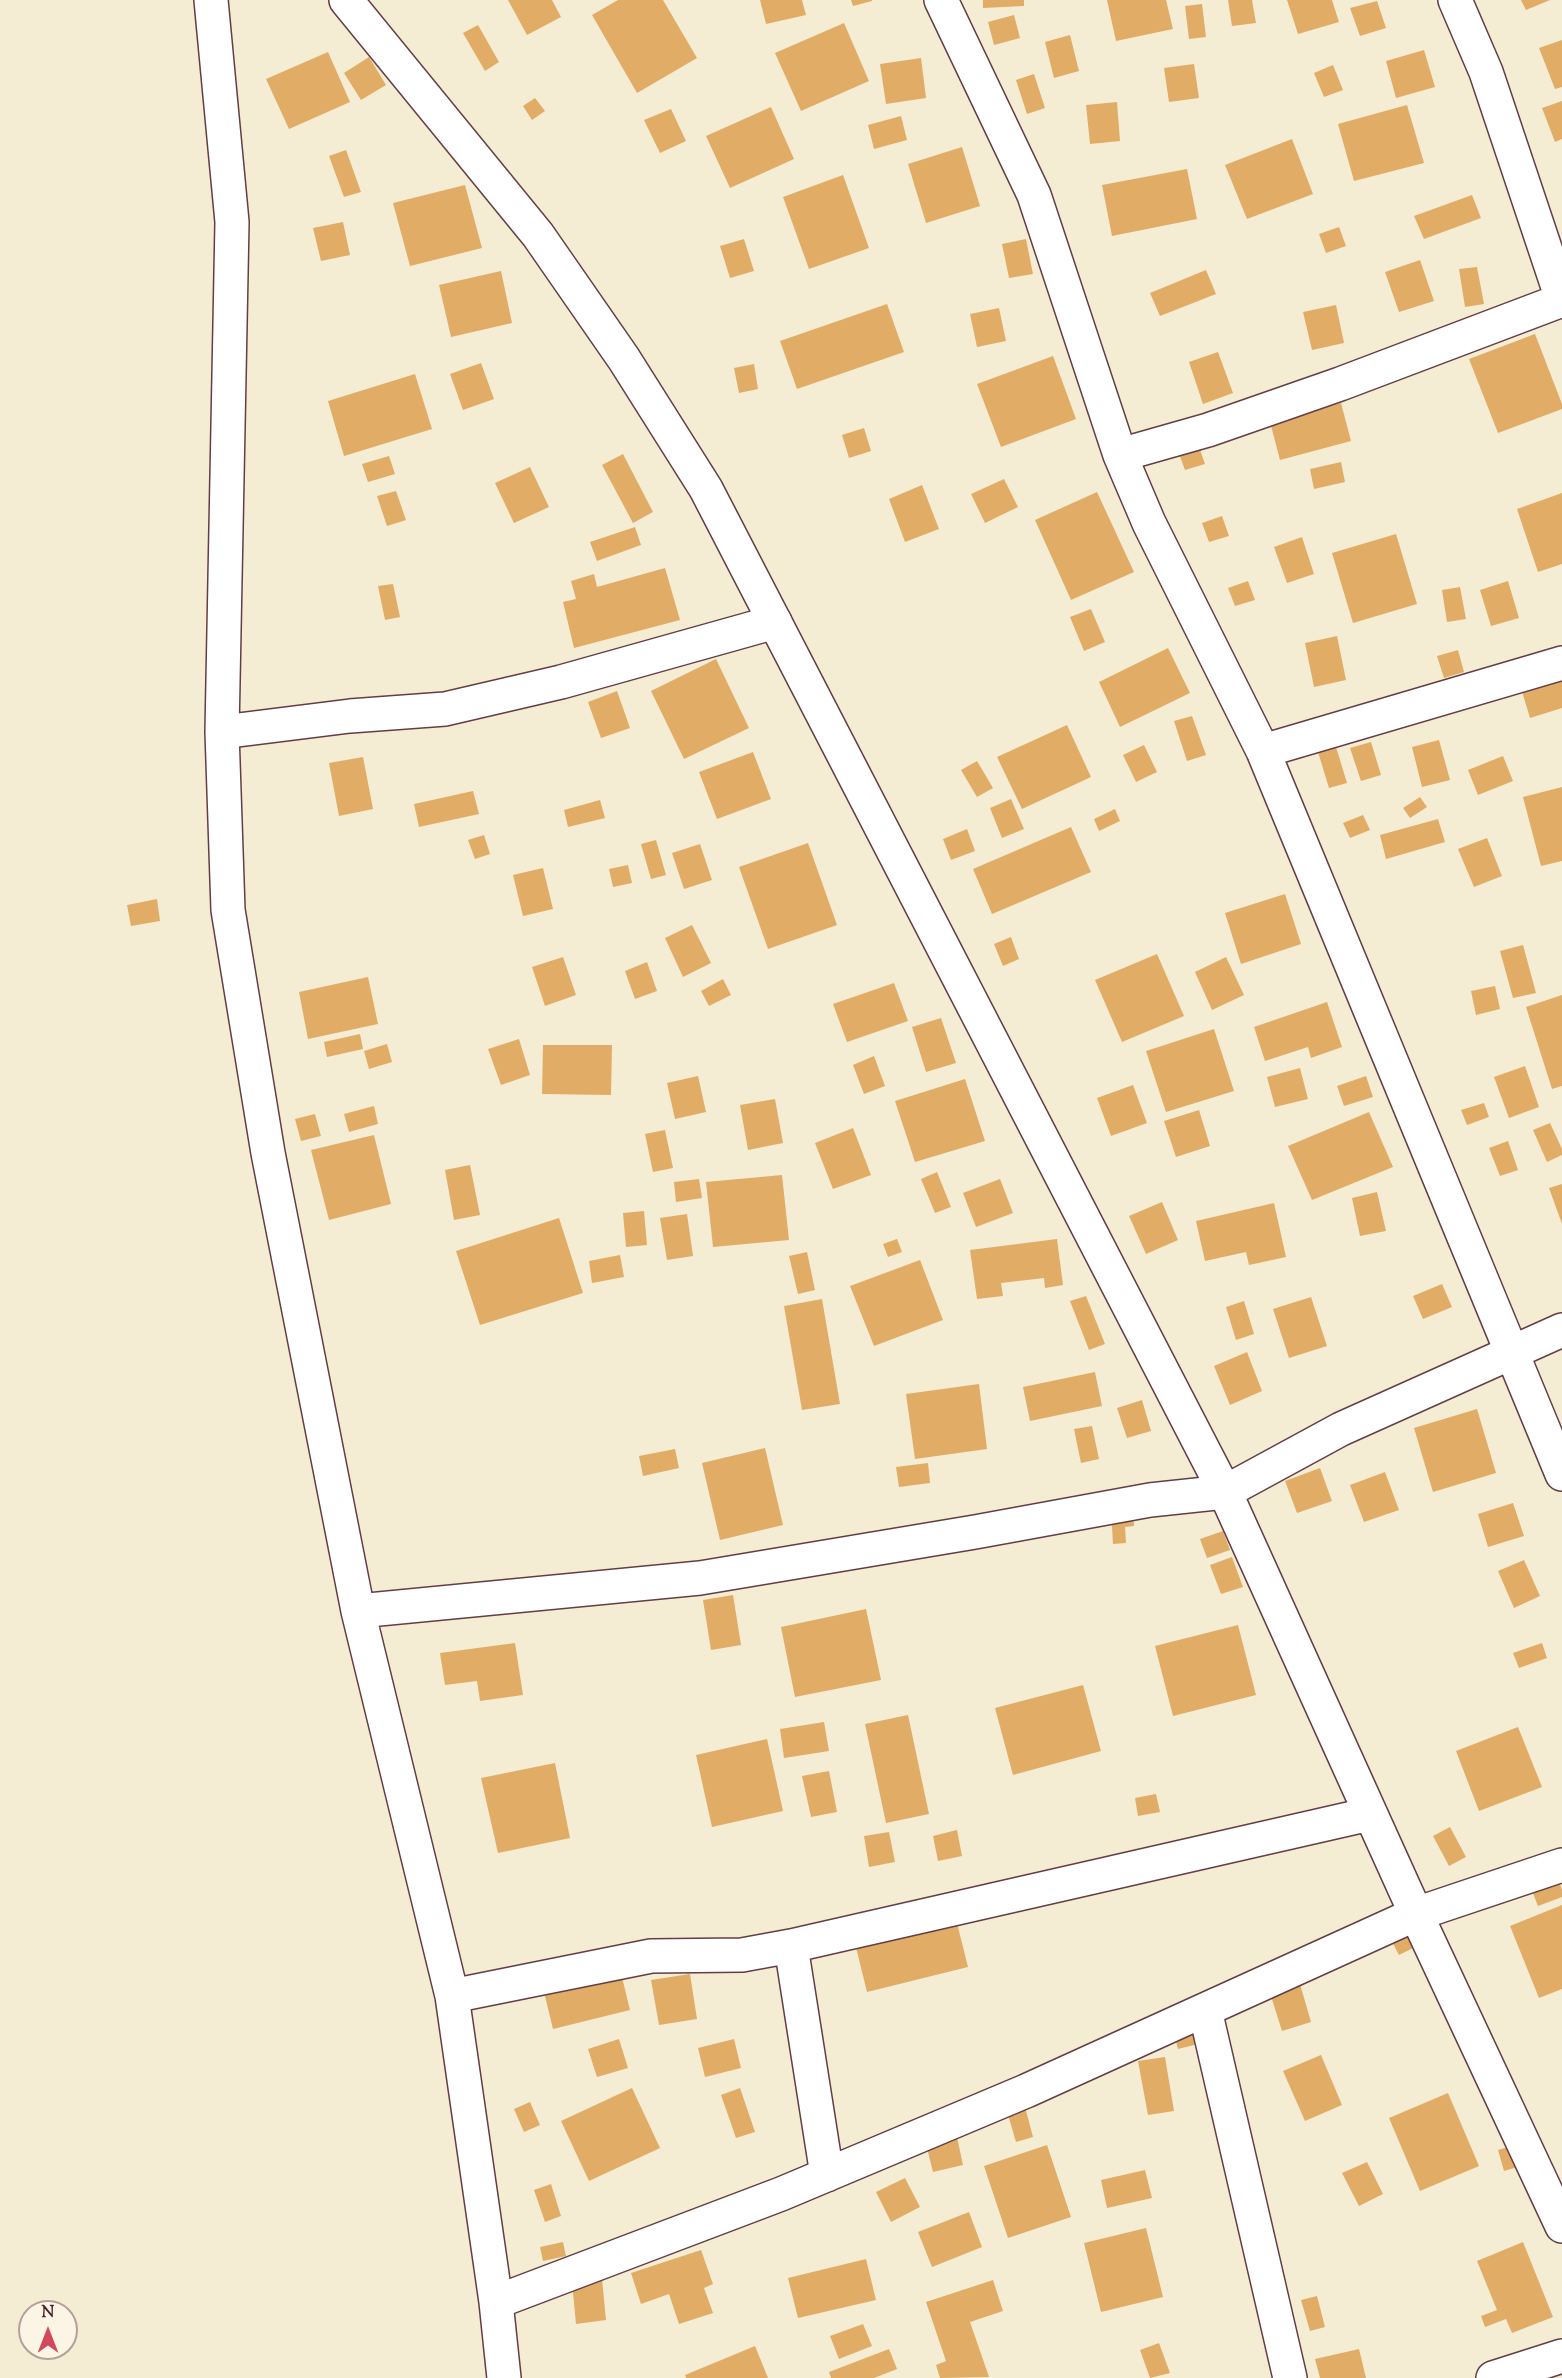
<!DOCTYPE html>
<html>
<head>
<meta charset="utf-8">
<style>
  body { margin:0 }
  #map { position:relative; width:1562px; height:2378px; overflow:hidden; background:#f4ecd3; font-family:"Sorts Mill Goudy",serif }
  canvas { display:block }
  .north { position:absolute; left:18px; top:2300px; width:60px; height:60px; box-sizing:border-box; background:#fcf5e5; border:2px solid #b59f9b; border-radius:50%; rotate:0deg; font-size:16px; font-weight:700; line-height:24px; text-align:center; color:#4a1f2b }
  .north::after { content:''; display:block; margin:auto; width:21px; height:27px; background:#d1495b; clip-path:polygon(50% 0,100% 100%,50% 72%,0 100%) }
</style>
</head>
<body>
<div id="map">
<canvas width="1562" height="2378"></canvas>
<div class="north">N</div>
</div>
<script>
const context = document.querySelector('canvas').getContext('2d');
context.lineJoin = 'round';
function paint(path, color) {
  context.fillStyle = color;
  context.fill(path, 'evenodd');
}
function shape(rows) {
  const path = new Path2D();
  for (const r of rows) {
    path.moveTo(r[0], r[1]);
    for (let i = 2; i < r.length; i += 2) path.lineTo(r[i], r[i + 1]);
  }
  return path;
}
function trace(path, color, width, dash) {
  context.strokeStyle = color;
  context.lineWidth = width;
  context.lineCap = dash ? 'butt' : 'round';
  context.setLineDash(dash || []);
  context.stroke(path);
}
paint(shape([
  [508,0,552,0,561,17,527,35],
  [618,0,663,0,697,58,637,93,592,15],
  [760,0,802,0,806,15,766,24],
  [851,0,872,0,872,1,853,6],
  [983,0,1024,0,1024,6,983,8],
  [1107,0,1166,0,1173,29,1116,41],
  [1228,0,1252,0,1256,23,1232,26],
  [1287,0,1332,0,1339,22,1298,34],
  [1521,0,1550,0,1526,10],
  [1377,1,1386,28,1360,36,1350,8],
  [1202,4,1206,37,1189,39,1185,6],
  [1014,15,1020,38,994,45,988,22],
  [844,23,869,81,801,111,775,53],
  [478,25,499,62,485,71,463,33],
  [1070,35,1079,71,1054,78,1045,42],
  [1562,40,1562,87,1555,89,1539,48],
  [1424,50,1435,87,1396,98,1386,61],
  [328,52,350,102,289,129,266,79],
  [369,57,386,85,361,100,344,73],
  [921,58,926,98,886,104,880,64],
  [1194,64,1199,98,1169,102,1164,68],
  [1333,65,1343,90,1324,97,1314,73],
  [1034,74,1045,108,1027,114,1016,80],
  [535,98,545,111,532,120,523,106],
  [1562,101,1562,139,1555,142,1542,108],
  [1117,102,1120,141,1090,144,1086,105],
  [1407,105,1424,163,1354,181,1338,124],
  [771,107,794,159,730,188,706,136],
  [671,109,686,141,660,153,644,120],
  [901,116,907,140,874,149,868,125],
  [1292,139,1313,194,1247,219,1225,165],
  [962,147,980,206,926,223,908,164],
  [346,150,361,192,344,197,329,156],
  [1187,169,1197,219,1112,236,1102,185],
  [843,175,869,248,809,269,783,197],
  [465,185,482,248,410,266,393,203],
  [1472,195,1481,218,1424,239,1414,216],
  [343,222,350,255,321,261,313,228],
  [1339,227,1346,246,1326,253,1319,234],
  [744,239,754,271,730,278,720,246],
  [1026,239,1033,274,1009,278,1002,244],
  [1420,260,1434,301,1399,312,1385,272],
  [1477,267,1484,304,1465,307,1459,269],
  [1206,270,1216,294,1160,316,1150,293],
  [501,271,512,323,451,337,439,285],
  [887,304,904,352,797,389,780,341],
  [1336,305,1344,343,1312,350,1303,312],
  [999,308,1006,341,977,347,970,314],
  [1535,334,1562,404,1562,409,1498,433,1469,359],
  [1218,352,1233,393,1203,404,1189,362],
  [1053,356,1076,419,1001,447,977,384],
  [481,363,494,399,463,410,450,374],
  [754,364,758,389,739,393,734,368],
  [415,374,432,429,344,456,328,401],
  [1341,403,1351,441,1280,460,1270,422],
  [864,428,871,451,849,458,842,435],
  [1198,444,1205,464,1185,470,1178,451],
  [623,454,653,512,633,523,602,465],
  [389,456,395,474,368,482,362,464],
  [1341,462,1345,482,1314,489,1310,469],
  [530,467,549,507,514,523,495,483],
  [1004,479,1018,507,985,523,971,494],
  [922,485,939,529,905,542,889,499],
  [396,491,406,520,387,526,377,496],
  [1097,492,1134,572,1071,600,1035,520],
  [1562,493,1562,564,1538,572,1517,509],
  [1222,516,1229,536,1209,542,1202,523],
  [635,527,641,545,597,561,590,542],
  [1396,534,1417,604,1353,623,1332,553],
  [1302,537,1314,574,1287,583,1274,547],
  [665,568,680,620,574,648,563,602,576,599,571,581,594,574,597,587],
  [1248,581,1255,600,1235,606,1228,588],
  [1508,581,1519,618,1491,626,1480,590],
  [393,584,400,617,385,620,378,586],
  [1460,587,1466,619,1447,622,1442,590],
  [1091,609,1105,642,1084,651,1070,617],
  [1337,636,1346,680,1314,687,1305,643],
  [1168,648,1190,693,1120,727,1099,682],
  [1458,650,1464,672,1444,678,1437,656],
  [716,659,749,728,684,759,651,691],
  [1562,666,1562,708,1530,718,1518,678],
  [617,691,630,728,601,738,588,702],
  [1192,716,1206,755,1187,761,1174,721],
  [1067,725,1091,777,1022,809,997,757],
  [1439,740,1450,780,1422,787,1412,747],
  [1371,742,1381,775,1361,781,1350,748],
  [1144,745,1157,772,1136,782,1123,755],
  [1336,747,1347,783,1329,788,1318,752],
  [753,752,771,799,717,819,699,772],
  [1503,756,1513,781,1478,795,1468,770],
  [363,757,373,809,339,816,329,763],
  [977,761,993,788,977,797,961,770],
  [1562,787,1562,861,1541,866,1523,797],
  [473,791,479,814,419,827,414,804],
  [1420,797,1427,807,1410,818,1403,808],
  [1011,799,1024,829,1002,838,990,808],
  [600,800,605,818,568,827,564,810],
  [1115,809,1120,821,1099,831,1094,819],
  [1363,815,1370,830,1350,838,1343,823],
  [1438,819,1445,842,1386,859,1380,835],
  [1071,827,1091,872,992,914,973,869],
  [967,829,975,851,951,860,943,839],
  [484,835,490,854,475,859,468,840],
  [1487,838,1502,876,1474,887,1458,849],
  [656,840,666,875,651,879,641,844],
  [808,843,837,925,768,949,739,867],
  [700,844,712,880,684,889,672,853],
  [628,865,632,883,613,887,609,869],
  [543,868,553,909,523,916,513,875],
  [1285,894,1301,944,1241,964,1225,913],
  [157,899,160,921,131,926,127,905],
  [692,925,711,963,683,977,665,938],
  [1011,937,1019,959,1003,966,994,944],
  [1523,945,1536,993,1513,998,1500,951],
  [1157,954,1184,1016,1122,1042,1095,980],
  [563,957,576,995,545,1006,532,967],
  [1226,957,1244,995,1212,1010,1195,972],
  [647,962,657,991,635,999,625,971],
  [368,977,378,1024,308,1039,299,992],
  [723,979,731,995,709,1006,701,991],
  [894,983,908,1021,847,1042,833,1004],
  [1495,986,1500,1009,1476,1015,1471,991],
  [1562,995,1562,1086,1552,1089,1526,1007],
  [1327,1002,1342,1047,1311,1058,1308,1047,1265,1061,1254,1027],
  [941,1018,956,1063,926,1072,912,1027],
  [1214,1029,1234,1091,1166,1112,1146,1051],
  [360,1034,363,1049,327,1057,324,1042],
  [519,1039,530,1075,501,1085,488,1049],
  [387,1044,392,1062,369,1069,364,1051],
  [543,1045,612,1045,611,1095,542,1094],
  [874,1056,885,1086,864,1094,853,1065],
  [1525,1066,1539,1107,1509,1118,1494,1077],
  [1300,1068,1308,1099,1275,1107,1267,1077],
  [698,1076,706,1112,675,1119,667,1083],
  [1366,1076,1373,1097,1344,1106,1337,1086],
  [965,1079,985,1141,915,1162,895,1101],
  [1133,1085,1147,1123,1111,1136,1097,1098],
  [775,1099,783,1143,748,1150,740,1105],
  [1484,1103,1489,1117,1467,1125,1461,1110],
  [374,1106,378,1124,349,1132,344,1114],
  [1199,1110,1210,1146,1176,1157,1164,1121],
  [1369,1112,1393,1167,1312,1200,1288,1146],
  [315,1114,321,1136,301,1141,295,1119],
  [1550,1123,1562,1149,1562,1155,1547,1162,1533,1130],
  [853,1128,871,1175,833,1189,815,1143],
  [665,1130,673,1168,653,1172,645,1134],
  [374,1135,391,1204,329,1220,311,1150],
  [1508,1141,1518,1170,1500,1176,1489,1148],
  [470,1165,480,1215,454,1220,445,1170],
  [937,1172,951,1207,935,1213,921,1179],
  [782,1175,789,1240,713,1247,706,1182],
  [699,1179,702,1198,676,1202,674,1182],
  [1000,1179,1013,1213,976,1227,963,1193],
  [1562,1184,1562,1224,1549,1188],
  [1377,1192,1386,1231,1360,1236,1352,1198],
  [1162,1202,1178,1240,1146,1254,1129,1216],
  [1274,1203,1286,1257,1249,1265,1246,1252,1205,1261,1196,1221],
  [644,1211,647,1245,626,1247,623,1213],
  [687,1214,693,1256,667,1260,660,1218],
  [559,1218,583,1293,480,1325,456,1251],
  [897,1239,902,1252,888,1257,883,1244],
  [1057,1239,1063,1285,1045,1288,1044,1278,1001,1283,1003,1296,977,1299,970,1250],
  [807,1252,815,1290,798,1294,789,1256],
  [620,1255,624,1277,592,1283,589,1261],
  [920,1260,943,1320,874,1346,850,1286],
  [1442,1284,1452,1307,1423,1319,1413,1296],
  [1086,1296,1105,1344,1089,1350,1070,1301],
  [1311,1297,1327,1346,1289,1358,1273,1309],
  [822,1299,840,1404,802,1410,784,1306],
  [1244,1301,1254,1334,1236,1340,1226,1307],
  [1247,1352,1262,1391,1230,1405,1214,1366],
  [1095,1372,1102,1406,1030,1421,1023,1387],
  [979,1384,987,1449,915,1459,906,1394],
  [1142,1400,1151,1431,1127,1438,1117,1408],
  [1477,1409,1496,1473,1433,1492,1414,1428],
  [1092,1426,1099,1459,1081,1463,1074,1429],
  [765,1448,783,1525,720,1540,702,1463],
  [675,1449,679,1468,643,1476,639,1456],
  [928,1463,930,1483,899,1487,896,1467],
  [1320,1468,1332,1501,1297,1513,1285,1481],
  [1385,1472,1399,1510,1364,1522,1350,1485],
  [1513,1503,1524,1536,1488,1547,1478,1514],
  [1133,1508,1134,1526,1125,1527,1126,1543,1113,1544,1111,1509],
  [1223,1531,1230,1550,1207,1558,1200,1539],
  [1232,1557,1243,1587,1221,1594,1210,1565],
  [1524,1560,1540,1596,1514,1608,1498,1571],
  [733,1595,741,1645,711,1650,703,1600],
  [866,1609,881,1680,795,1697,781,1627],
  [1238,1625,1256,1695,1173,1716,1155,1646],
  [515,1643,523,1695,480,1701,477,1681,445,1685,440,1653],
  [1542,1643,1547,1658,1519,1668,1513,1653],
  [1083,1685,1101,1751,1013,1775,995,1708],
  [908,1715,929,1814,886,1823,865,1724],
  [824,1722,829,1751,784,1758,780,1729],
  [1518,1727,1542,1787,1479,1811,1456,1751],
  [767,1739,783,1811,712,1827,696,1755],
  [555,1763,570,1838,498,1853,481,1778],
  [829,1771,837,1812,811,1817,802,1776],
  [1156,1794,1160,1812,1138,1816,1135,1798],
  [1450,1827,1466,1857,1449,1866,1433,1836],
  [957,1830,962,1856,938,1861,933,1836],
  [889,1832,895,1862,869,1867,864,1836],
  [1556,1873,1562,1890,1562,1897,1538,1906,1529,1883],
  [1562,1905,1562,1989,1539,1998,1510,1926],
  [954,1911,968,1967,867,1992,853,1935],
  [1407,1932,1415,1947,1399,1955,1391,1940],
  [621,1973,630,2010,553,2029,544,1992],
  [690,1974,697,2019,659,2025,651,1980],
  [1300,1984,1311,2022,1282,2031,1270,1993],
  [1197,2023,1202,2043,1178,2049,1173,2030],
  [619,2039,628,2068,597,2077,588,2049],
  [734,2039,741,2068,705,2077,698,2048],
  [1321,2055,1342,2105,1305,2121,1283,2071],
  [1165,2057,1174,2111,1148,2115,1138,2061],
  [632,2088,660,2148,589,2181,561,2121],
  [740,2088,755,2132,736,2138,721,2095],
  [1448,2093,1479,2166,1420,2191,1389,2118],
  [530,2102,540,2125,524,2132,514,2109],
  [1024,2103,1033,2137,1016,2142,1006,2108],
  [957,2137,963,2165,933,2172,926,2144],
  [1047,2145,1071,2217,1008,2238,984,2166],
  [1515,2145,1521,2166,1504,2171,1498,2150],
  [1367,2162,1383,2194,1359,2206,1342,2173],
  [1145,2170,1152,2198,1107,2208,1101,2180],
  [905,2178,920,2207,891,2222,876,2192],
  [551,2184,561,2216,545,2222,534,2190],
  [969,2212,982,2247,932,2267,918,2232],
  [1146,2228,1163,2297,1101,2312,1084,2243],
  [563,2242,566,2256,543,2261,540,2247],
  [1523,2242,1553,2317,1512,2333,1506,2319,1485,2327,1481,2316,1497,2310,1477,2261],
  [701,2250,713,2284,704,2288,713,2313,679,2324,669,2294,641,2304,631,2273],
  [866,2259,876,2300,798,2318,788,2278],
  [602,2279,606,2320,576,2324,572,2282],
  [993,2280,1003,2311,970,2322,989,2377,940,2378,936,2365,946,2361,926,2302],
  [1317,2296,1325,2327,1310,2331,1301,2300],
  [863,2324,872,2346,839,2359,830,2336],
  [1159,2343,1170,2373,1150,2378,1140,2350],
  [755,2346,768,2378,686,2378,685,2375],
  [889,2349,897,2369,874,2378,831,2378,829,2372],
  [1359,2349,1366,2378,1320,2378,1315,2359]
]), '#e1ad66');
const minor = shape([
  [211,0,232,222,222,732,228,910,268,1153,358,1611,452,1996,496,2302,504,2378],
  [941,0,1034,195,1120,455,1149,523,1263,751,1562,1474],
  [1455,0,1486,72,1562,299],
  [1120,455,1208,430,1340,384,1562,300],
  [222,732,350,716,445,709,561,682,775,622],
  [1263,751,1562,663],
  [358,1611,700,1578,975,1532,1150,1500,1225,1492,1341,1429,1562,1330],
  [791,1946,827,2175],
  [452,1996,651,1956,742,1955,791,1946,1370,1814],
  [1205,2010,1290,2378],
  [496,2302,781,2194,1026,2091,1416,1914,1562,1865],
  [1493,2378,1562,2356]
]);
const major = shape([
  [346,0,538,235,624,359,706,489,1225,1492,1416,1914,1562,2226]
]);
trace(minor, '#643e44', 36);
trace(major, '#643e44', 36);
trace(minor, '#fff', 33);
trace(major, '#fff', 33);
</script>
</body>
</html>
